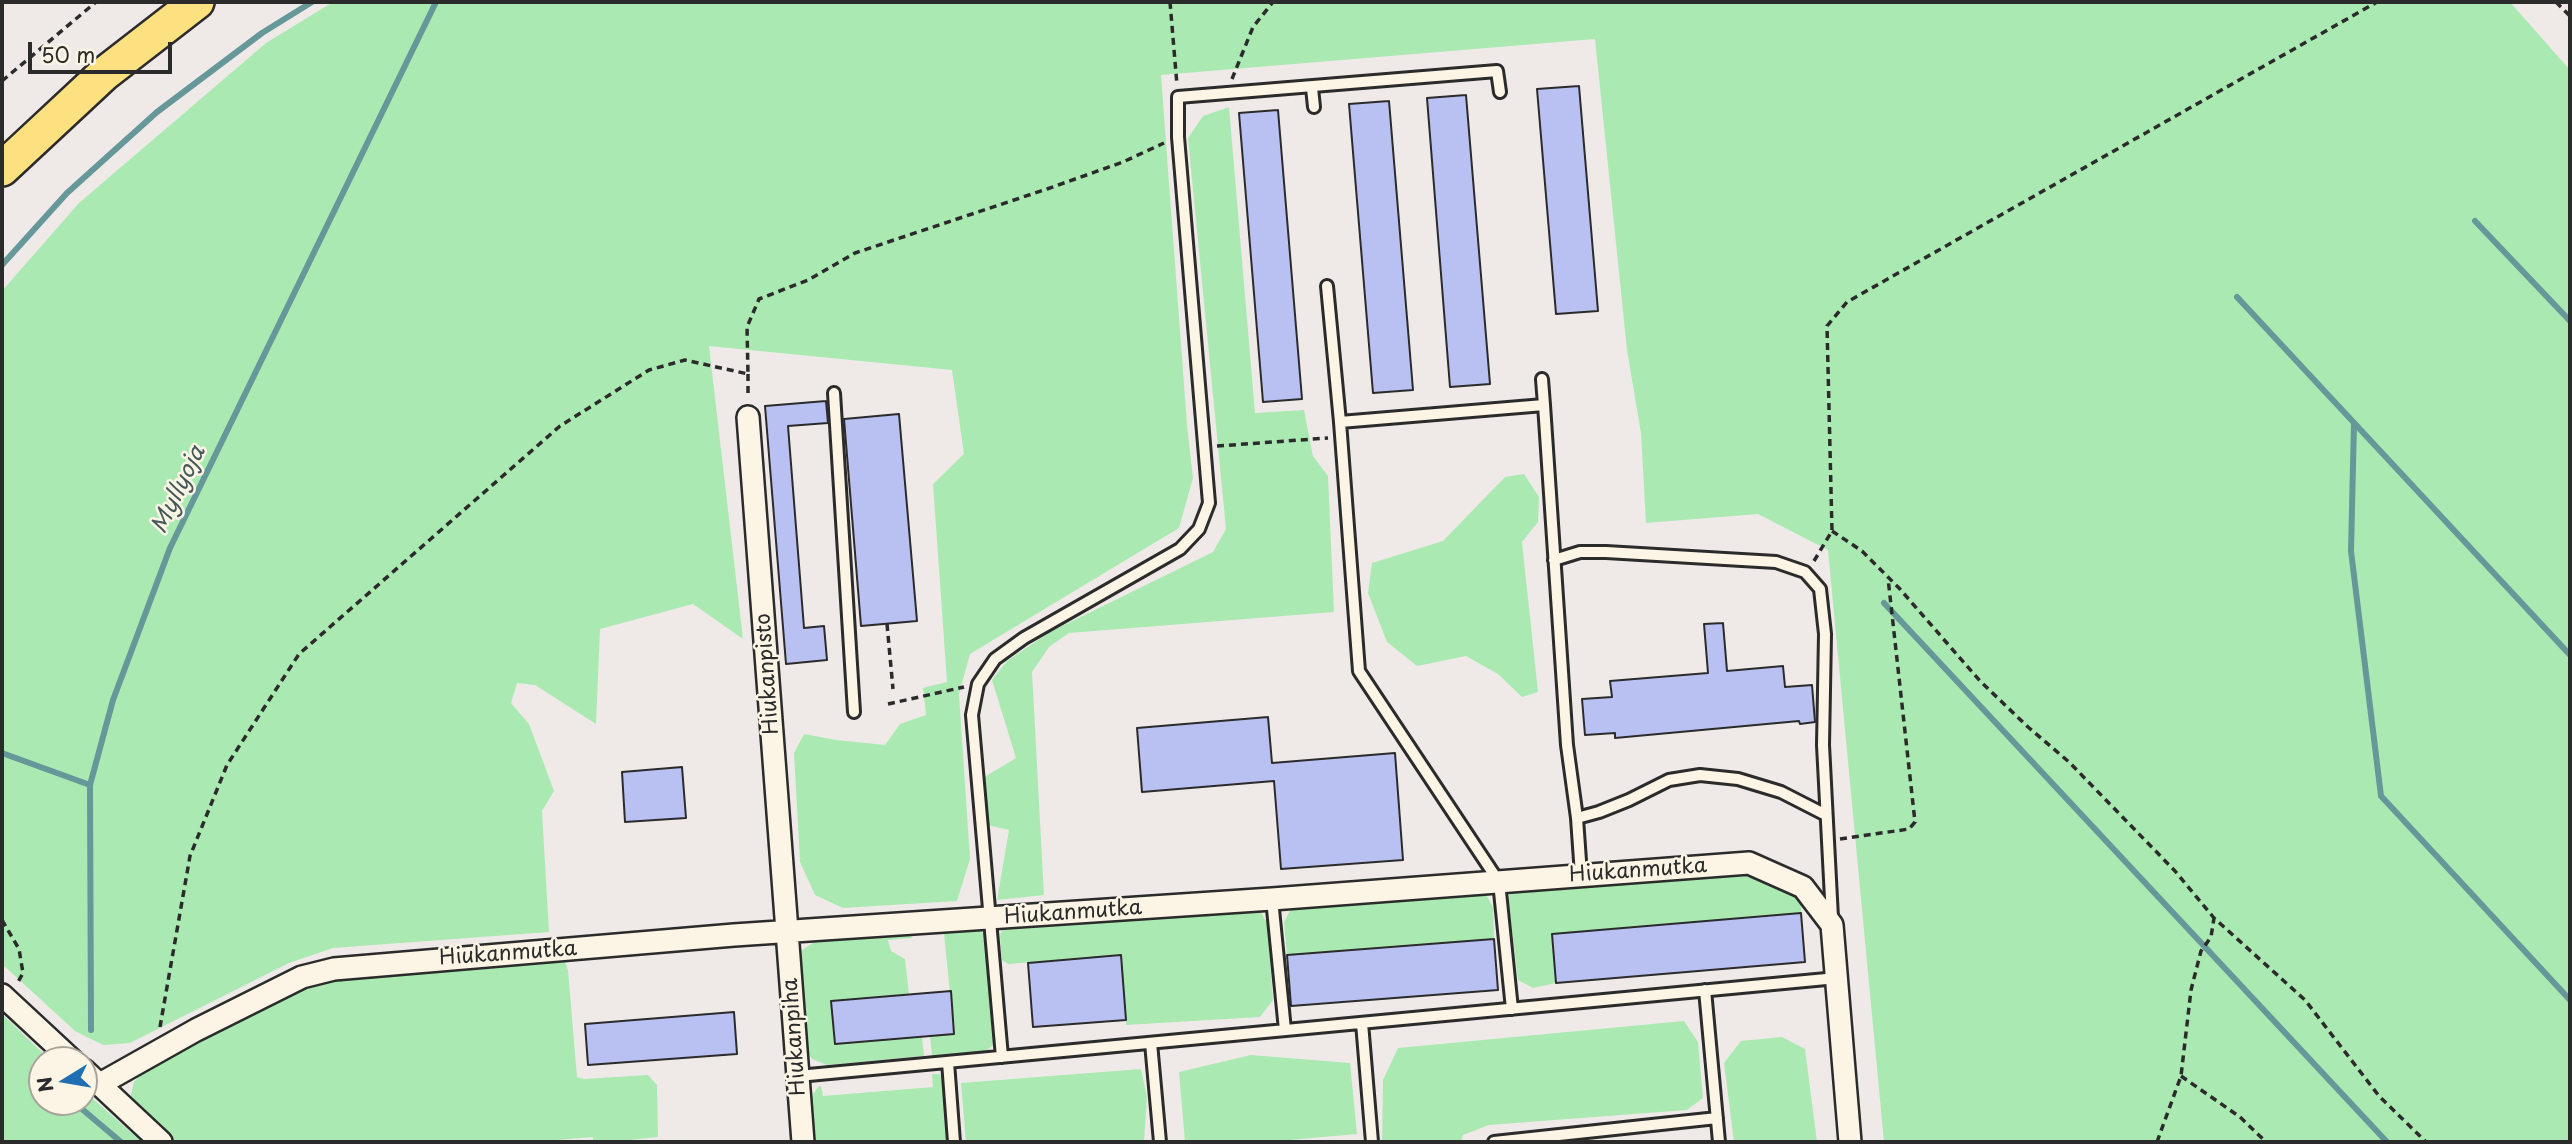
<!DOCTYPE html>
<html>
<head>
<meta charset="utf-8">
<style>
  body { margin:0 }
  #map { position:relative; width:2572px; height:1144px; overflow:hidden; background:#efeae8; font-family:"Playpen Sans",sans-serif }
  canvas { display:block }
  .frame { position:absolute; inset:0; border:4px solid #2b2b2b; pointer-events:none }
  .north { position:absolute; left:28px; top:1046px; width:70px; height:70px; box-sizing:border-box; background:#fcf5e5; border:2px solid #a8a49b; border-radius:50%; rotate:259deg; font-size:19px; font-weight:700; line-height:28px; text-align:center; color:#2b2b2b }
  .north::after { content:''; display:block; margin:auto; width:24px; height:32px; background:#1f6fb2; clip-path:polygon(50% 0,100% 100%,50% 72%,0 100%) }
  .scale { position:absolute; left:28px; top:42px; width:144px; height:32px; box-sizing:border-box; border:4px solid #2b2b2b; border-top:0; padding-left:9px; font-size:21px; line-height:24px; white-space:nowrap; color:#2b2b2b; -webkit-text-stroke:5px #fcf5e5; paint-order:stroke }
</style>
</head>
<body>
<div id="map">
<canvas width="2572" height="1144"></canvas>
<div class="frame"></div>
<div class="north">N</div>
<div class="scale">50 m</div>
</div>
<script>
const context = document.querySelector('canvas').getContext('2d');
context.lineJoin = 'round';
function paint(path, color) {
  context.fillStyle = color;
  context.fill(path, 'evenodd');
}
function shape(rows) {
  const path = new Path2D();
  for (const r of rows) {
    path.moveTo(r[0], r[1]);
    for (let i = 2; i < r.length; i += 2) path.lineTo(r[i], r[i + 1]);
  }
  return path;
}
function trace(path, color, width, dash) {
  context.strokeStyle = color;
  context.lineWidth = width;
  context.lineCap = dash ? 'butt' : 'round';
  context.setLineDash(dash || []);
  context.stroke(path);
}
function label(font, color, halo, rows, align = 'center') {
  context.font = font + ' "Playpen Sans",sans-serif';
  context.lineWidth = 5;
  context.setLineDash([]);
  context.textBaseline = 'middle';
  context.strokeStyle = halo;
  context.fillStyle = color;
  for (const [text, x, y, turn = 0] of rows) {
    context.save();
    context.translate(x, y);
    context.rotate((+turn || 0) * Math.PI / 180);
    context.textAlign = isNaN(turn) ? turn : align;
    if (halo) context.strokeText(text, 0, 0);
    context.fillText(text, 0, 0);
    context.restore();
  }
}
paint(shape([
  [333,2,2510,2,2570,70,2570,1142,1884,1142,1828,550,1758,514,1646,523,1641,433,1627,350,1595,39,1161,75,1187,425,1193,478,1179,528,970,654,959,694,970,859,957,901,843,908,815,895,800,862,794,753,804,734,836,740,885,745,900,724,926,715,923,688,947,682,933,484,964,454,952,370,709,346,743,639,693,604,600,629,596,724,535,685,517,683,511,703,529,724,554,791,542,811,549,932,333,948,289,963,130,1043,103,1045,75,1031,2,964,2,291,79,203,266,43],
  [1229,107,1255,413,1304,410,1313,456,1328,476,1334,612,1069,633,1049,647,1032,672,1044,895,997,900,1009,830,987,825,981,779,1016,758,992,680,1007,661,1050,632,1213,552,1226,529,1188,138,1203,116],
  [1524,474,1539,497,1538,522,1522,542,1538,692,1522,697,1498,674,1466,656,1417,666,1387,642,1368,593,1372,563,1443,541,1505,477],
  [1714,873,1742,876,1771,882,1797,894,1802,901,1801,913,1553,934,1556,983,1533,988,1518,980,1508,897,1514,887],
  [1484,891,1493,907,1494,939,1287,955,1284,922,1292,907],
  [1258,907,1267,923,1273,1000,1260,1017,1126,1025,1121,955,1008,964,1002,960,1000,935,1004,926],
  [979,927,986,939,994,1044,986,1051,932,1056,930,1036,954,1034,944,933,948,930],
  [910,933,912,938,888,940,891,951,905,959,909,994,831,1001,835,1044,922,1037,924,1056,827,1065,812,1059,806,1050,801,951,817,940],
  [558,959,565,962,568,970,577,1077,584,1079,648,1075,657,1085,658,1137,611,1142,593,1142,593,1137,533,1142,172,1142,133,1104,131,1095,134,1082,144,1071,318,981],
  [2,1014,50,1060,42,1060,42,1102,84,1102,84,1091,142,1142,2,1142],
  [1684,1021,1698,1042,1703,1098,1687,1110,1489,1125,1463,1135,1461,1142,1382,1142,1383,1080,1398,1048],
  [1782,1037,1805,1049,1817,1142,1734,1142,1724,1063,1741,1041],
  [1251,1055,1350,1063,1357,1134,1267,1142,1185,1142,1179,1072],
  [1141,1069,1147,1097,1144,1142,966,1142,961,1083],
  [932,1074,939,1074,943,1078,950,1142,814,1142,811,1103,813,1094,819,1086,821,1086,823,1096,933,1087]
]), '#aaeab2');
trace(shape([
  [2475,221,2570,321],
  [2,265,67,193,157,112,262,33,312,2],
  [2237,297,2570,655],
  [2354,423,2351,551,2381,796,2570,1000],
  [1884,603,2387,1142],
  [2,753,90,785],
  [91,1030,90,785,113,700,170,548,436,2],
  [76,1104,121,1142]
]), '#669799', 6);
const building = shape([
  [1579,86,1598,311,1556,314,1537,89,1579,86],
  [1466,95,1490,384,1450,387,1427,98,1466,95],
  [1389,101,1413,390,1373,393,1349,104,1389,101],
  [1278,110,1302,399,1263,402,1239,113,1278,110],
  [826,401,828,423,788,426,804,628,824,626,827,660,786,664,765,406,826,401],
  [899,414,917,621,861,626,844,419,899,414],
  [1723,623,1727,671,1783,666,1785,687,1812,685,1815,722,1800,724,1799,721,1615,738,1615,733,1585,735,1582,699,1612,697,1610,681,1708,673,1704,624,1723,623],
  [1268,717,1272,763,1395,753,1403,860,1281,869,1274,781,1142,792,1137,728,1268,717],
  [682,767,686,818,625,822,622,772,682,767],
  [1801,913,1805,962,1556,983,1552,934,1801,913],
  [1494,939,1498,990,1291,1006,1287,955,1494,939],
  [1121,955,1126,1020,1033,1027,1028,963,1121,955],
  [951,991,954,1034,835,1044,831,1001,951,991],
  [734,1012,737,1054,588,1065,585,1024,734,1012]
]);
paint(building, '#b9c0f2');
trace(building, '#2b2b2b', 2);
const service = shape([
  [1312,88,1314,107],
  [1327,286,1340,422],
  [1542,379,1544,405],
  [834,393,854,712],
  [1554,560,1580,552,1606,552,1776,562,1805,572,1820,589,1825,634,1823,745,1832,918],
  [1577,818,1599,812,1629,800,1669,780,1700,775,1738,779,1781,792,1826,815],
  [1272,899,1285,1030],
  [1705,990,1719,1142],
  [1512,1009,1499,882,1359,671,1340,422,1544,405,1567,745,1577,818,1581,875],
  [1362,1023,1372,1142],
  [1151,1043,1160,1142],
  [1002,1057,972,715,978,684,995,659,1024,638,1180,549,1199,529,1209,503,1178,137,1178,97,1497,71,1500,92],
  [948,1062,954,1142],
  [798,1076,1837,978],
  [1494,1142,1717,1118]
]);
const minor = shape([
  [748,417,803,1142],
  [2,995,72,1060],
  [84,1070,161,1142],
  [100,1084,196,1030,302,977,334,969,734,935,1272,899,1749,863,1803,887,1832,925,1850,1142]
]);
const primary = shape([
  [2,169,104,74,197,2]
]);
trace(service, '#2b2b2b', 16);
trace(minor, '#2b2b2b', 26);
trace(primary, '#2b2b2b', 38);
trace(shape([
  [1170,2,1177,85],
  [2556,2,2570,16],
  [1232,79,1253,27,1273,2],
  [2,81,96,2],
  [748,374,748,397],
  [1217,446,1328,438],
  [1832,531,1862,551,1899,588,1980,681,2028,727,2069,762,2175,871,2214,918,2305,1000,2379,1096,2426,1142],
  [1814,561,1832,531,1827,326,1847,302,2377,2],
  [887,624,893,689],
  [888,704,964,687],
  [1840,839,1909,829,1915,822,1888,578],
  [2,920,19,949,23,973,18,982],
  [160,1027,190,856,227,765,299,654,560,426,649,370,685,360,748,374,747,327,759,299,808,280,855,253,1047,189,1123,162,1164,143],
  [2181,1076,2240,1117,2266,1142],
  [2157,1142,2181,1076,2191,990,2201,951,2211,937,2214,918]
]), '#2b2b2b', 3.5, [7, 5]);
trace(service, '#fcf5e5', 10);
trace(minor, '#fcf5e5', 21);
trace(primary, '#fde080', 33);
label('21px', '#2b2b2b', '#fcf5e5', [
  ["Hiukanpisto",768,674,-94],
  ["Hiukanmutka",1638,871,-4],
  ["Hiukanmutka",1073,913,-4],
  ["Hiukanmutka",508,954,-4],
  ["Hiukanpiha",795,1037,-94]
]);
label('italic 23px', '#445859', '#fcf5e5', [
  ["Myllyoja",179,490,-64]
]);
</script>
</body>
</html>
